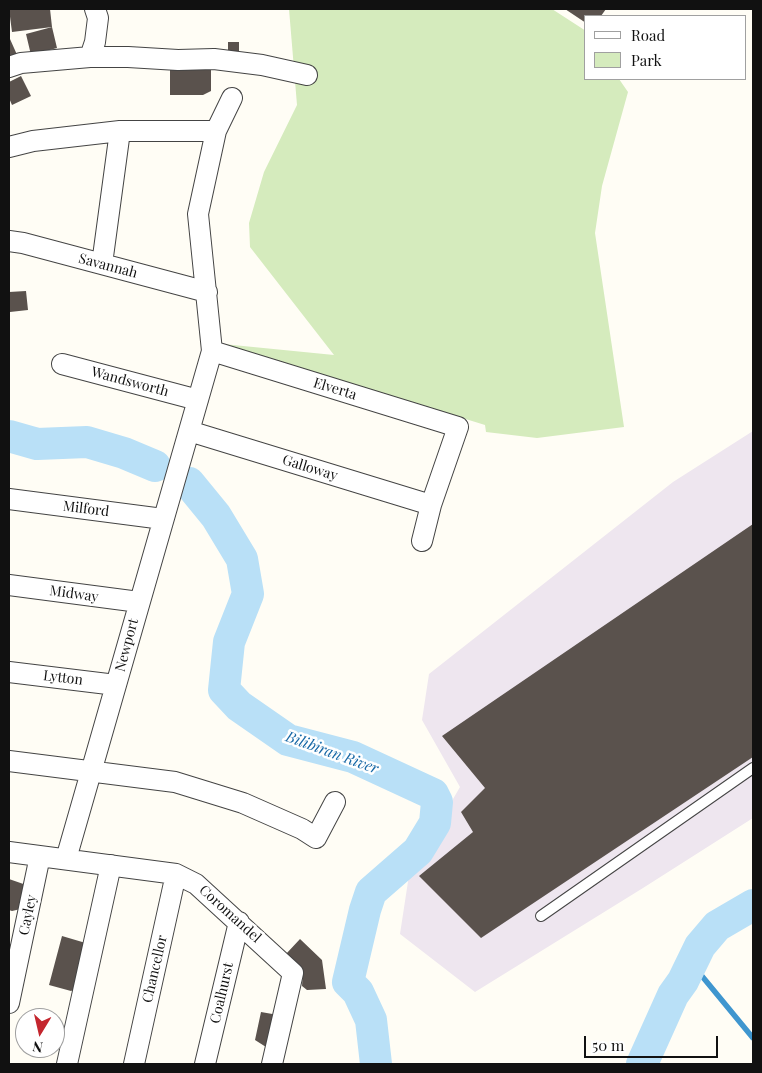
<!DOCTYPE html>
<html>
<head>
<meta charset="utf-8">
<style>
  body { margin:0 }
  #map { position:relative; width:762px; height:1073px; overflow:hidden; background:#fffdf5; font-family:"Playfair Display",serif }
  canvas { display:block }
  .frame { position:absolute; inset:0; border:10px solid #111; pointer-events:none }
  .legend { position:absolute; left:584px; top:15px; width:162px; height:65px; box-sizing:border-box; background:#fff; border:1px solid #a0a0a0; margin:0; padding:6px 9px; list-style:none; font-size:15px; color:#111 }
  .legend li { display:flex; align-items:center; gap:10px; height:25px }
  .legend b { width:25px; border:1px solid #a0a0a0 }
  .north { position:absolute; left:15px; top:1008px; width:50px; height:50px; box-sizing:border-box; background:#fff; border:1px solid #a0a0a0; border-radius:50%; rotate:189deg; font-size:14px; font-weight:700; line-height:20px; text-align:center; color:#111 }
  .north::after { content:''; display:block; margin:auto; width:18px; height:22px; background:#c4262e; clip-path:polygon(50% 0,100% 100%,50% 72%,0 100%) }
  .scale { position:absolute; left:584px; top:1036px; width:134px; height:22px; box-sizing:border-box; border:2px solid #111; border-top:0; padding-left:6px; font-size:15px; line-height:18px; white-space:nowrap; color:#111; -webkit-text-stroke:4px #fff; paint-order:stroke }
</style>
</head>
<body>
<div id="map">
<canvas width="762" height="1073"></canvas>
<div class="frame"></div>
<ul class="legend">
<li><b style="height:6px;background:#fff"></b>Road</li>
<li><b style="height:14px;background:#d5ebbd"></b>Park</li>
</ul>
<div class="north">N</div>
<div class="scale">50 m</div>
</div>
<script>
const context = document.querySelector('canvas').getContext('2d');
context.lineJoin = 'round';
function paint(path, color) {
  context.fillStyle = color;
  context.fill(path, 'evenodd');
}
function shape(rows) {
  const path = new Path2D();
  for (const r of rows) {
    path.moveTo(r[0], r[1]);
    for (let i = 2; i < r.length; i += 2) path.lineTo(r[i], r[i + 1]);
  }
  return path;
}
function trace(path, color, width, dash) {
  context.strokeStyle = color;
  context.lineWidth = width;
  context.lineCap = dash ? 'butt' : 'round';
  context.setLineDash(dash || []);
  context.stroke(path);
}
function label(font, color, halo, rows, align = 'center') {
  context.font = font + ' "Playfair Display",serif';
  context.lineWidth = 5;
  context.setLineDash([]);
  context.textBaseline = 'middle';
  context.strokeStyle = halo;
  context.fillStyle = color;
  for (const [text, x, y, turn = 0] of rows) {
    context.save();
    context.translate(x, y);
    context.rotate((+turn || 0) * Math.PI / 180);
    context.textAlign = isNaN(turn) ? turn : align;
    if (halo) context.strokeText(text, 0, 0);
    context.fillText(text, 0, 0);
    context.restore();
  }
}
paint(shape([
  [753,431,753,818,643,888,475,992,400,934,409,875,460,787,422,720,429,674,673,482]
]), '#eee6ef');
paint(shape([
  [289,9,552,9,586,31,586,79,619,79,628,92,602,186,595,233,624,427,537,438,486,432,485,425,223,344,334,355,250,247,249,223,264,172,297,105]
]), '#d5ebbd');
trace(shape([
  [692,964,753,1038]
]), '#3f96cf', 5.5);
trace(shape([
  [9,436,37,444,87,442,124,453,155,466],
  [189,483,216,516,242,559,248,594,229,642,224,690,239,706,288,740,353,757,433,794,437,802,435,823,418,851,371,892,365,910,348,982,358,992,371,1020,376,1064],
  [642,1064,673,995,683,981,700,946,717,926,753,905]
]), '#b9e0f7', 32);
paint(shape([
  [9,9,50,9,52,27,12,32],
  [565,9,606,9,601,16,586,16,586,23],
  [52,27,57,48,31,55,26,34],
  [10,39,18,57,9,61,9,40],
  [228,42,239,42,239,56,228,56],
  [170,66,211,67,211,91,203,95,170,95],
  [21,76,31,96,12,105,9,98,9,82],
  [26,291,28,310,10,312,9,292],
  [753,524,753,757,481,938,419,876,473,832,461,812,485,788,442,736],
  [9,879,32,887,25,908,12,911,9,910],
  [62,936,89,944,77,988,71,991,49,985],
  [300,939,322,960,326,989,307,990,302,986,303,970,286,954],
  [261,1012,278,1015,266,1047,255,1040]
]), '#5a524d');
const lane = shape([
  [541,916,753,768]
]);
const street = shape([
  [90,57,95,42,98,18,95,9],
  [9,67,21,63,90,57,128,57,178,60,214,59,262,65,307,75],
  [9,147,33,141,120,131,216,131],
  [9,241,23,243,207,292],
  [102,264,120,131],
  [212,351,458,427,431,505,422,541],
  [62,364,198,400],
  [189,431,431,505],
  [9,499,163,519],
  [9,585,139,602],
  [9,672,116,685],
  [9,761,175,782,243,803,302,829,316,838,335,802],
  [9,852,176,874,196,884,293,973,272,1064],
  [66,859,212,351,198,214,216,131,232,98],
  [9,1003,40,856],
  [67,1064,111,865],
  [134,1064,176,874],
  [205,1064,239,922]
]);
trace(lane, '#444', 12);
trace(street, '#444', 22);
trace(lane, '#fff', 10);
trace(street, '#fff', 20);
label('14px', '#111', '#fff', [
  ["Savannah",108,266,15],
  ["Wandsworth",130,382,15],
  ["Elverta",335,389,17],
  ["Galloway",310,468,17],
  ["Milford",86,509,7],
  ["Midway",74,594,8],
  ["Newport",127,645,-75],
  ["Lytton",63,678,7],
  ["Coromandel",230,914,42],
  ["Cayley",28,915,-78],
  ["Chancellor",155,969,-77],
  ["Coalhurst",222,993,-77]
]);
label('italic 15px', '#1768a6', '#fff', [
  ["Bilibiran River",332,753,20]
]);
</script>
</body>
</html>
